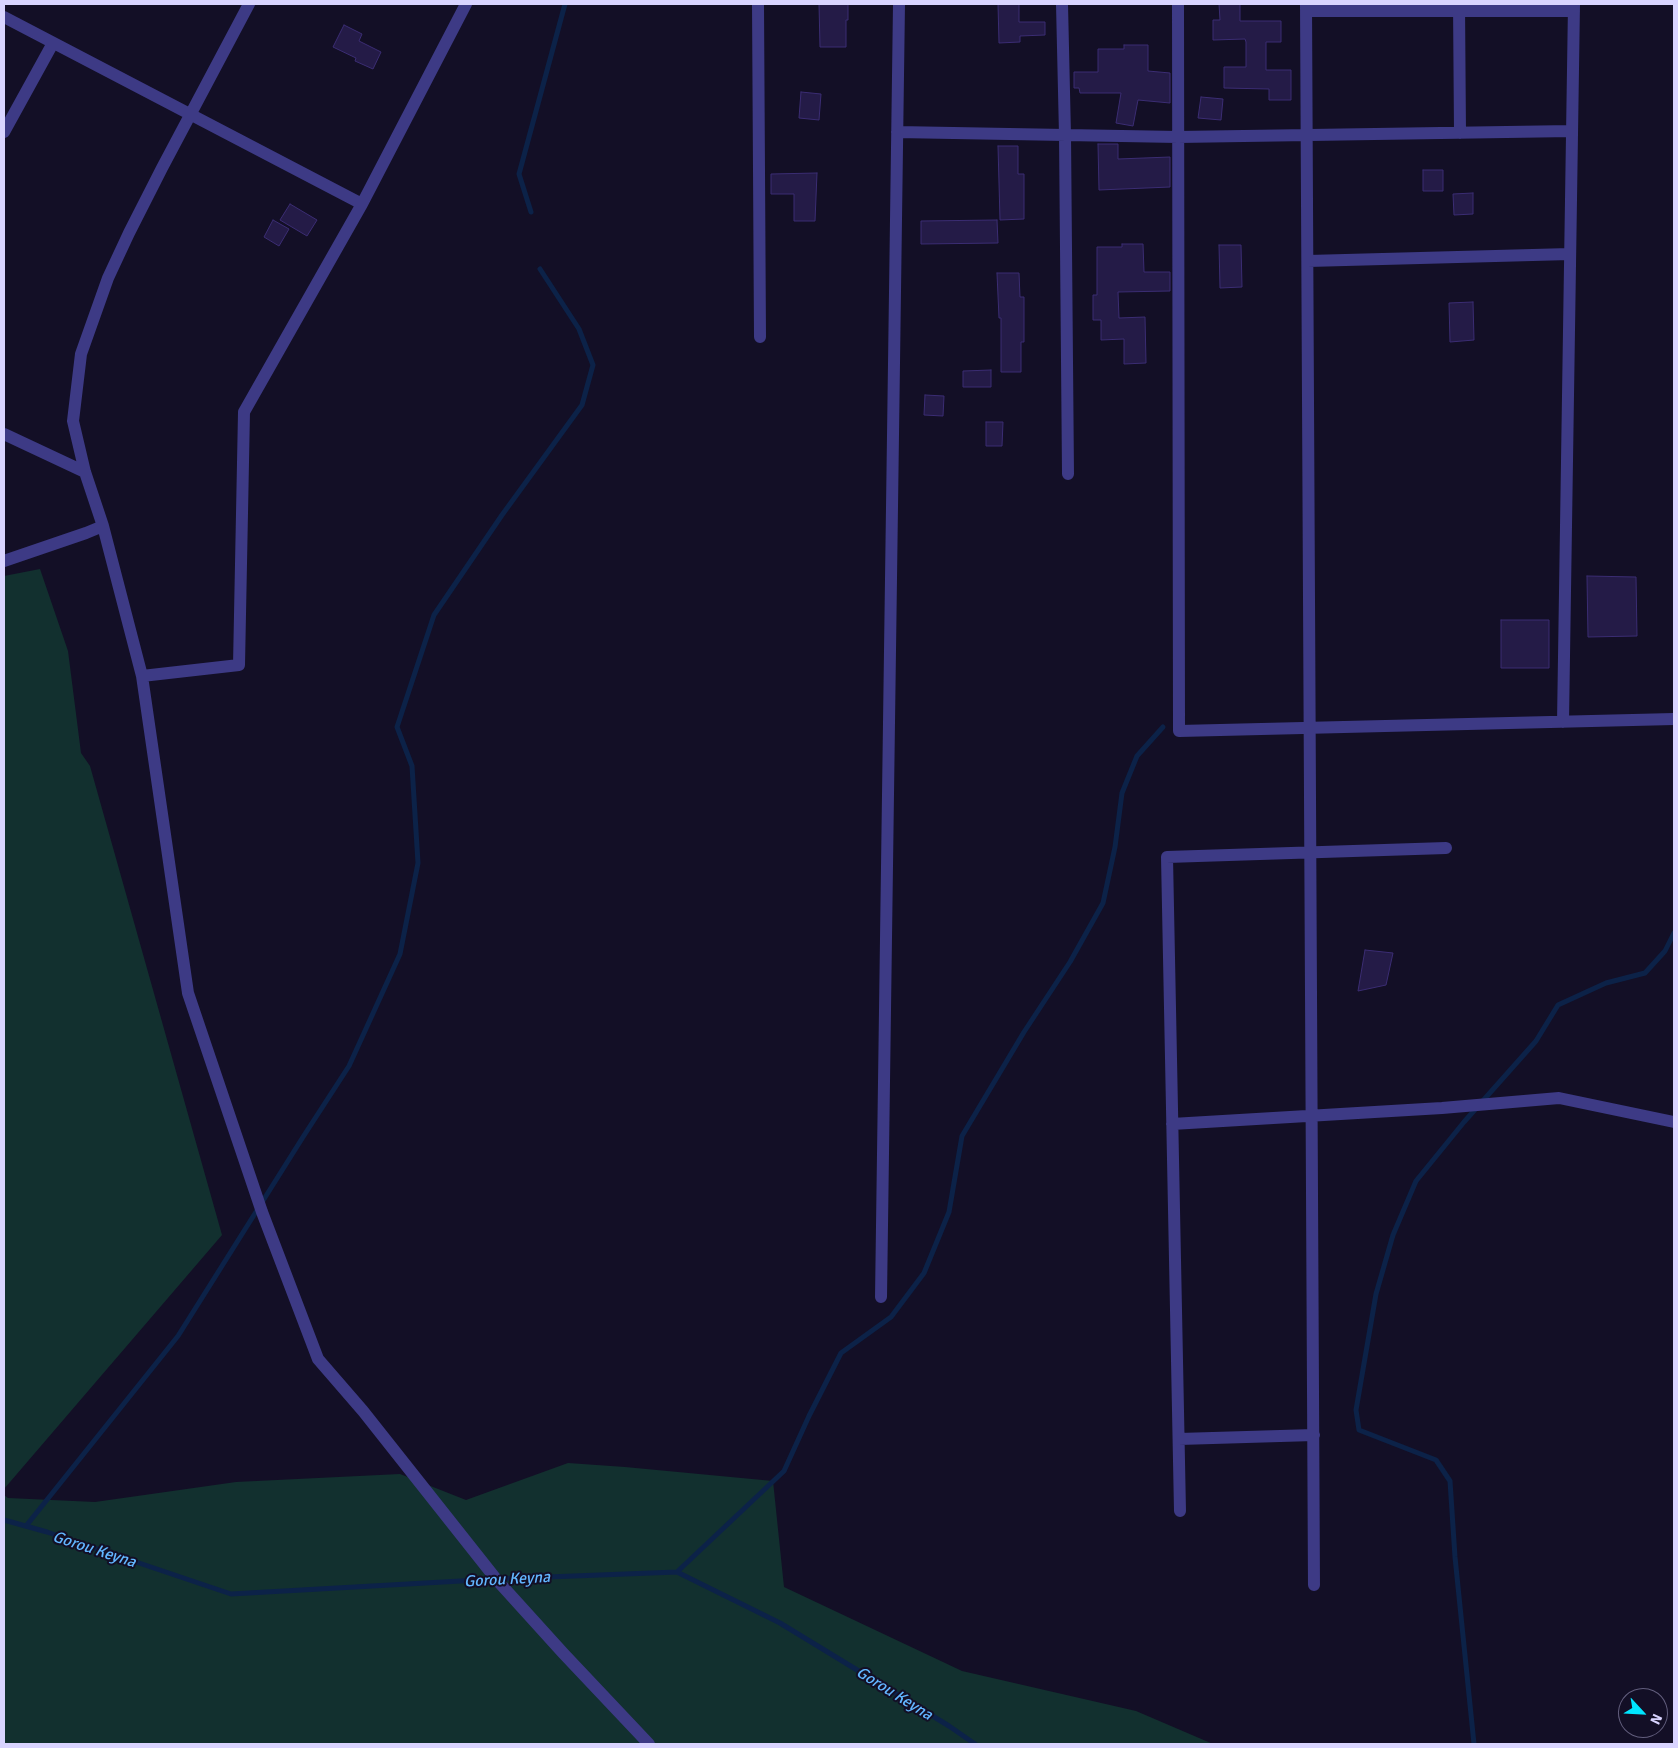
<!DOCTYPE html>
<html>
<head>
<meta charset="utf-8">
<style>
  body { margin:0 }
  #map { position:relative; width:1678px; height:1748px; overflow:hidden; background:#130f26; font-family:Signika,sans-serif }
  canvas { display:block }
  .frame { position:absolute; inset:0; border:5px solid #d9d4ff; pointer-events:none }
  .north { position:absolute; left:1618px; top:1688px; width:50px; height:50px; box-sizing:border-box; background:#130f26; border:1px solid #625e7d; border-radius:50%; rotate:115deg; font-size:14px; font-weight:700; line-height:20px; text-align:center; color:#d9d4ff }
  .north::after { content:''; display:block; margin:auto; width:18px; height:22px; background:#00e5ff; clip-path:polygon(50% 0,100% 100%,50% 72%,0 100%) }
</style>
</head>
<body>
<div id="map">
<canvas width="1678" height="1748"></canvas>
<div class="frame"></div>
<div class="north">N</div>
</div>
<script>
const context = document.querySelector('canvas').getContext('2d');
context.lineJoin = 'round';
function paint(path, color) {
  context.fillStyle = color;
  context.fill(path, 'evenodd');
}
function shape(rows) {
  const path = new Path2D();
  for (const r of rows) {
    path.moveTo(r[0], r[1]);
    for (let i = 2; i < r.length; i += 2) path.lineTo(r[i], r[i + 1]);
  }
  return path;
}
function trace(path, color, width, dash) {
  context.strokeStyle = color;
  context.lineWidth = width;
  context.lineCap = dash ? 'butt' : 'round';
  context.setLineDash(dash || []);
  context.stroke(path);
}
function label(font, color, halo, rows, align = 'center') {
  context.font = font + ' Signika,sans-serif';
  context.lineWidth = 4;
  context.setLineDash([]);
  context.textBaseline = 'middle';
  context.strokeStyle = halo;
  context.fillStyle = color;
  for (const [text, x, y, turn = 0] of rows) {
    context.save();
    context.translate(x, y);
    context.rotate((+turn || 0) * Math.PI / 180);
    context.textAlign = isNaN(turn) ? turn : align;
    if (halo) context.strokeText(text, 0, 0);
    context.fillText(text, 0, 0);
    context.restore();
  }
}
paint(shape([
  [40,569,68,651,81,753,90,766,222,1235,4,1489,4,576],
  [568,1463,625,1467,773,1481,784,1587,962,1671,1136,1711,1213,1744,4,1744,4,1495,8,1498,95,1502,236,1482,400,1474,466,1500]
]), '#12302f');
trace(shape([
  [531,212,519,174,565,4],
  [4,1520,47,1532,231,1594,496,1579,677,1572,780,1623,949,1726,975,1744],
  [26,1526,178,1336,303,1137,349,1066,400,954,418,863,412,766,397,727,434,615,502,515,582,405,593,365,579,329,540,269],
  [677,1572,784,1471,809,1416,841,1353,891,1317,924,1273,949,1212,962,1136,1024,1032,1070,962,1103,903,1115,847,1122,793,1137,756,1163,727],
  [1474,1744,1455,1557,1450,1481,1436,1460,1359,1430,1356,1410,1376,1294,1393,1235,1416,1181,1464,1122,1536,1041,1558,1005,1606,983,1645,973,1665,951,1674,933]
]), '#0c2248', 5);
const building = shape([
  [819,4,848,4,848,20,846,20,846,47,820,47,819,4],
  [998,4,1019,4,1019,22,1045,22,1045,35,1020,36,1020,42,999,43,998,4],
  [1219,4,1240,4,1240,21,1281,21,1281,42,1266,42,1266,70,1291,70,1291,100,1269,100,1269,89,1224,88,1224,67,1246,67,1246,42,1245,39,1213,40,1213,20,1220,20,1219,4],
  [344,25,362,34,359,41,381,52,373,69,355,61,356,58,333,47,344,25],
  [1124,45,1148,45,1148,71,1170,73,1170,103,1138,100,1133,126,1116,123,1121,93,1080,93,1079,88,1074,88,1074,72,1098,72,1098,49,1124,49,1124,45],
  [801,92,821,94,819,120,799,118,801,92],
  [1201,97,1223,99,1221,120,1198,118,1201,97],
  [1098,144,1118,144,1118,159,1170,157,1170,187,1099,190,1098,144],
  [998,146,1018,146,1018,174,1024,174,1024,219,1000,220,998,146],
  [1423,170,1443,170,1443,191,1423,191,1423,170],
  [817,173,815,221,794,221,794,194,771,194,771,174,817,173],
  [1473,193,1473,214,1454,215,1453,194,1473,193],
  [290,204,317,220,307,236,280,220,290,204],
  [273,220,289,229,279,246,264,237,273,220],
  [997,220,998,243,921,244,921,221,997,220],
  [1122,244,1143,244,1144,272,1170,272,1170,291,1118,292,1119,318,1145,317,1146,363,1124,364,1124,339,1101,340,1101,320,1093,320,1093,295,1097,295,1097,247,1122,247,1122,244],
  [1219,245,1241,245,1242,287,1220,288,1219,245],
  [997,273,1019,273,1020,297,1024,297,1024,342,1021,342,1021,372,1001,372,1001,318,999,318,997,273],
  [1473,302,1474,340,1450,342,1449,303,1473,302],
  [991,370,991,387,963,387,963,371,991,370],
  [925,395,944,396,943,416,924,415,925,395],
  [986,422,1003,422,1002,446,986,446,986,422],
  [1587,576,1636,577,1637,636,1588,637,1587,576],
  [1501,620,1549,620,1549,668,1501,668,1501,620],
  [1365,950,1393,953,1386,985,1358,991,1365,950]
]);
paint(building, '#241b47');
trace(building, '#3b2d73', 1);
trace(shape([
  [249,4,162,168,129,233,108,278,81,354,73,421,85,472,103,526,142,676,188,993,262,1212,318,1359,363,1411,496,1579,563,1653,649,1744],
  [758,4,760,337],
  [1062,4,1065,135,1068,474],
  [1178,4,1179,731,1674,719],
  [1306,4,1314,1585],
  [1459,4,1460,133],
  [1306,11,1574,11],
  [4,17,362,204],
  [4,132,53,43],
  [897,132,1178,137,1572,131],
  [1308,261,1570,254],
  [4,434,85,472],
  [4,561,86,533,103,526],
  [142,676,239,665,244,412,362,204,466,4],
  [1563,722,1574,4],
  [1172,1124,1442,1108,1559,1098,1674,1122],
  [881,1297,899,4],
  [1179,1439,1314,1435],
  [1180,1511,1167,857,1446,848]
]), '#3d3a85', 12);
label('italic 16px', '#62b6ff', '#130f26', [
  ["Gorou Keyna",94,1550,18],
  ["Gorou Keyna",507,1580,-3],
  ["Gorou Keyna",894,1694,32]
]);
</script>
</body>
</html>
